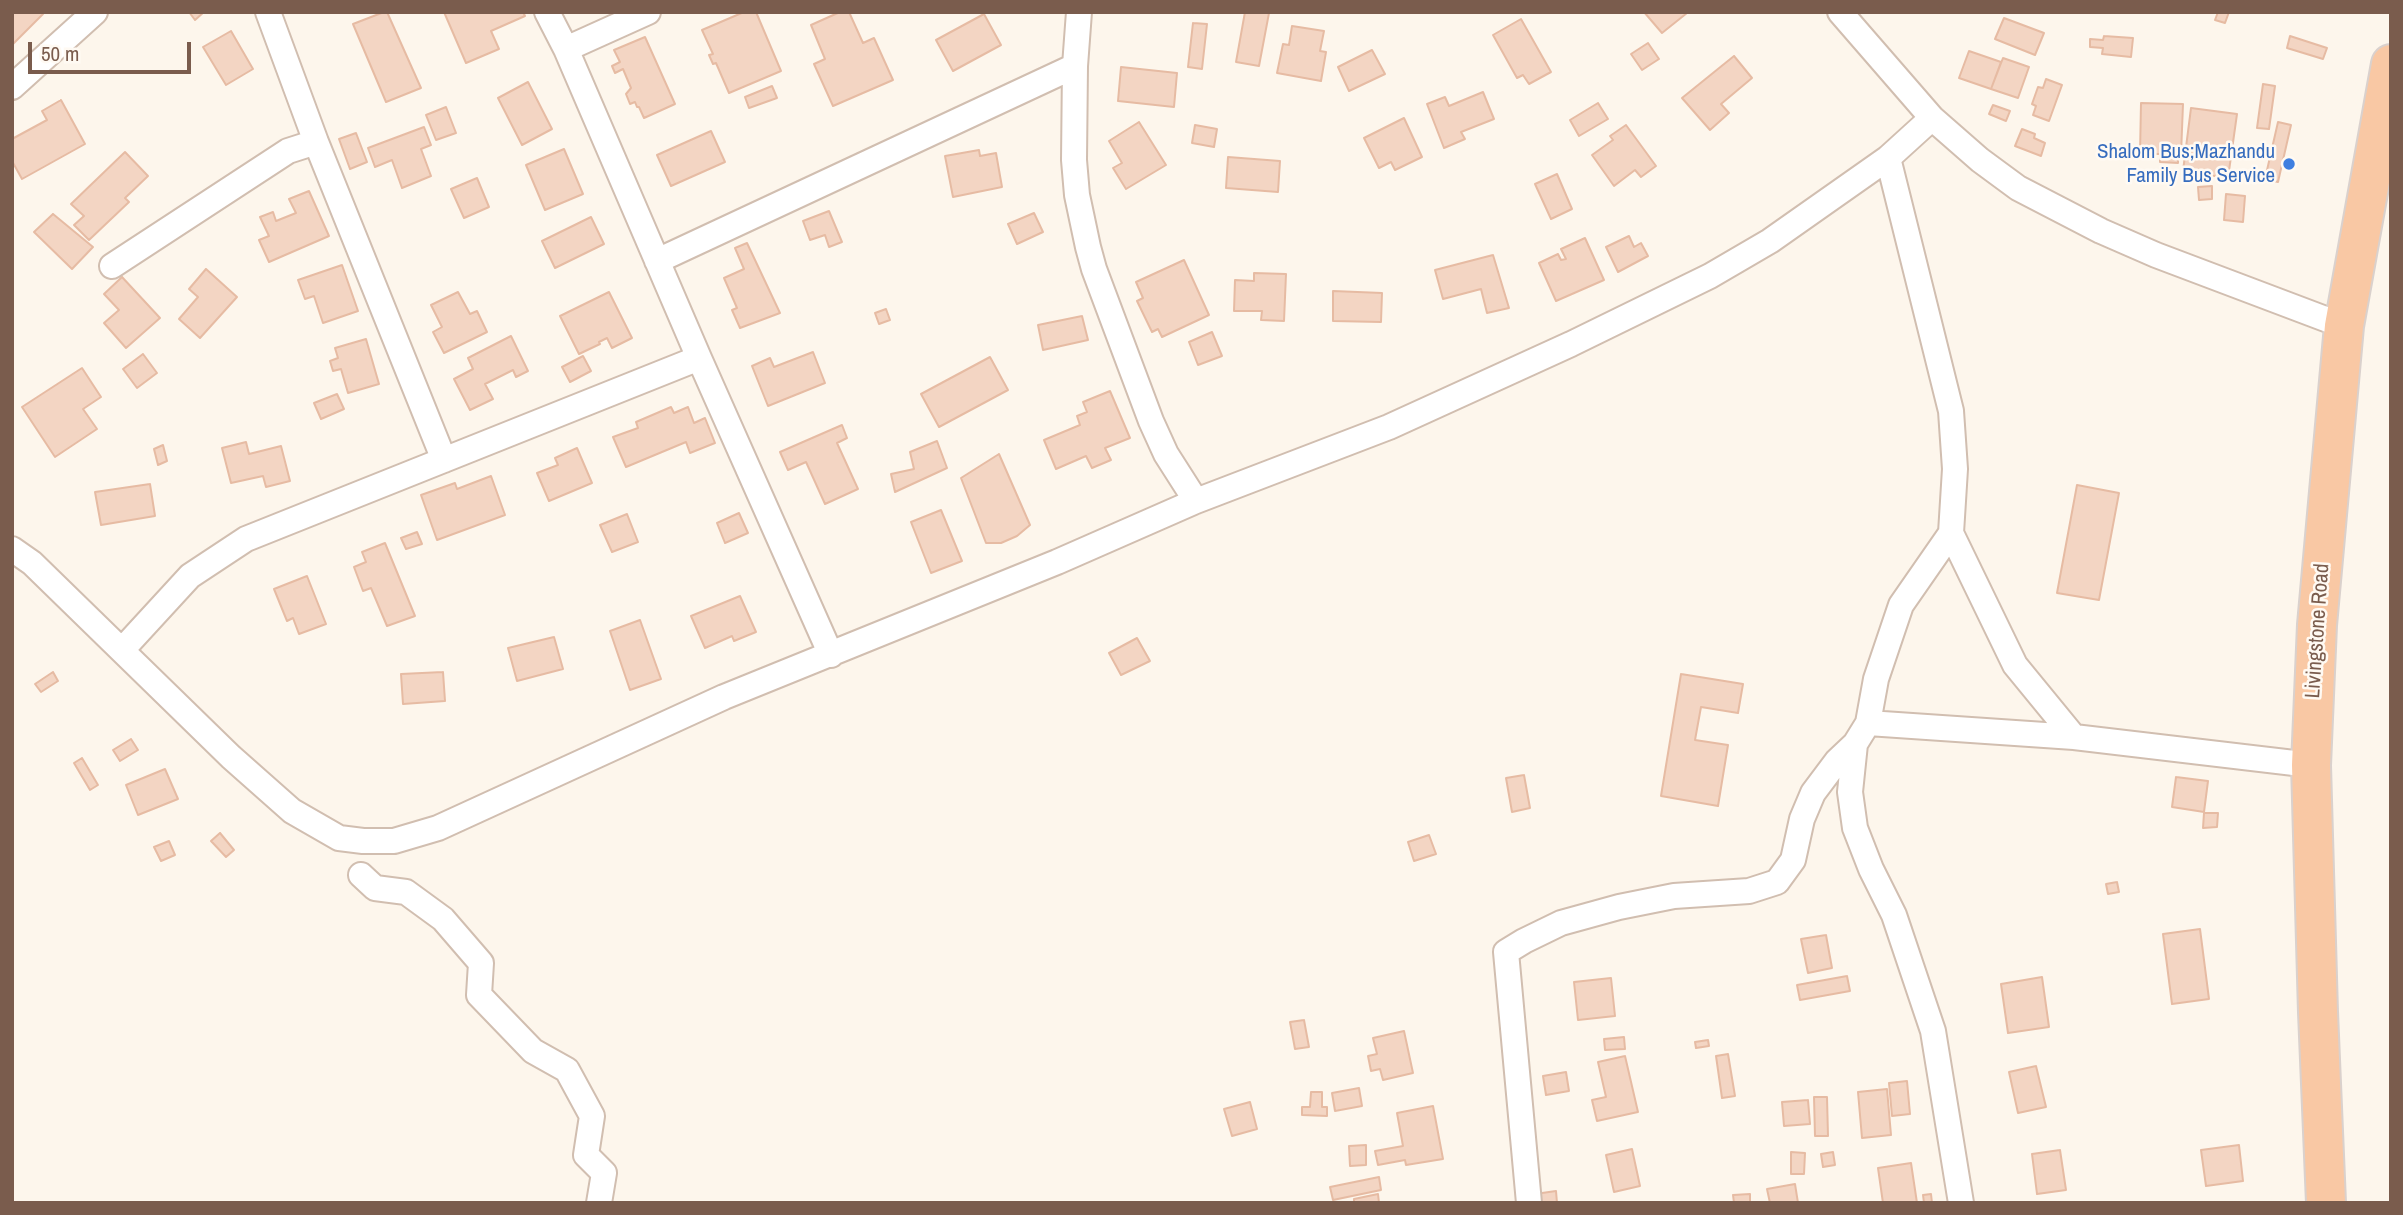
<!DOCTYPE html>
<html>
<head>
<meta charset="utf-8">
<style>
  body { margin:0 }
  #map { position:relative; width:2403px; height:1215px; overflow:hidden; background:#fdf6ec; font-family:"Archivo Narrow",sans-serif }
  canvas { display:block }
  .frame { position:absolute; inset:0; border:14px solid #7a5c4d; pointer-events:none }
  .scale { position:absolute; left:28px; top:42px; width:163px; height:32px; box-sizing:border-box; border:4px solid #7a5c4d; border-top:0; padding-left:9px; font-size:21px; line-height:24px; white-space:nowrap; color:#7a5c4d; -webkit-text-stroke:5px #fffaf3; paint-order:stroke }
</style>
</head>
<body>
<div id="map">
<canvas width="2403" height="1215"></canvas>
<div class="frame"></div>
<div class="scale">50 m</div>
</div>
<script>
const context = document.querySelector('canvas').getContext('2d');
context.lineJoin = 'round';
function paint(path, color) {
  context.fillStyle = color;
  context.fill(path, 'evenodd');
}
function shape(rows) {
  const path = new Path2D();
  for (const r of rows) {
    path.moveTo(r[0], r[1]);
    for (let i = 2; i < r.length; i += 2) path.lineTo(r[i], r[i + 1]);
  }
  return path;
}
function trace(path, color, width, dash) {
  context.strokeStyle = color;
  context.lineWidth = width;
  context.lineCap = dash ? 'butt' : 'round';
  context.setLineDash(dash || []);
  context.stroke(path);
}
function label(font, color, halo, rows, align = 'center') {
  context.font = font + ' "Archivo Narrow",sans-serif';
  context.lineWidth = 5;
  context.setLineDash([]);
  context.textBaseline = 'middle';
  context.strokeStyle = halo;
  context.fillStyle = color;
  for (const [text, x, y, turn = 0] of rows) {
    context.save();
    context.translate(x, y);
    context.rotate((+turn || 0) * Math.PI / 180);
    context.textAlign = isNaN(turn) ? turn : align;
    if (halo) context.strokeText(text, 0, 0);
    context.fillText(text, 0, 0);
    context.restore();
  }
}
const building = shape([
  [12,12,41,12,43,14,13,44,12,12],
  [189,12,204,12,195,20,189,12],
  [384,12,387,12,421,88,386,102,353,24,384,12],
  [444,12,523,12,525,16,491,31,499,49,466,63,444,12],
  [744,12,756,12,781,71,729,93,716,63,713,64,709,55,713,54,702,30,744,12],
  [840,12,849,12,863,43,874,38,893,80,833,106,814,64,825,59,811,25,840,12],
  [1245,12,1269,13,1259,66,1236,62,1245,12],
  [1644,12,1686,12,1687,13,1662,33,1644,12],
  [2218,12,2229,12,2225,23,2215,20,2218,12],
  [984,14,1001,45,953,71,936,40,984,14],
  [2004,18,2044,33,2035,55,1995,39,2004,18],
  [1521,19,1551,72,1529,84,1523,75,1517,78,1493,35,1521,19],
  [1193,23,1207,24,1202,69,1188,67,1193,23],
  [1292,26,1324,31,1320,51,1326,52,1321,81,1277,73,1283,44,1289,45,1292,26],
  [231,31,253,69,226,85,203,47,231,31],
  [2104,36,2133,38,2131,57,2102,54,2103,48,2090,47,2090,39,2103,40,2104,36],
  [2290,36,2327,48,2323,59,2287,48,2290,36],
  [645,37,675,104,644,118,639,107,637,107,635,102,630,104,626,94,631,88,623,69,615,73,612,66,620,62,614,50,645,37],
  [1648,43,1659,59,1642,70,1631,54,1648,43],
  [1372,50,1385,74,1349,91,1338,67,1372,50],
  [1969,51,2001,62,1991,89,1959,78,1969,51],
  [1734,56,1752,78,1721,104,1729,113,1710,130,1682,98,1734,56],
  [2003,58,2029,67,2018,98,1991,89,2003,58],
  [1121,67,1177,73,1174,107,1118,101,1121,67],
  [2046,79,2062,85,2049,121,2033,115,2036,106,2032,104,2038,87,2043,88,2046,79],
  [528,82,552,129,522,145,498,98,528,82],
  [2263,84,2275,86,2269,129,2257,128,2263,84],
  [772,86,777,98,749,108,745,97,772,86],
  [1483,92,1494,119,1461,132,1465,139,1444,148,1427,104,1445,97,1449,106,1483,92],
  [61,100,85,144,22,179,12,161,12,139,47,120,42,111,61,100],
  [1598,103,1608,119,1579,136,1570,120,1598,103],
  [2141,103,2183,104,2181,155,2178,155,2178,163,2160,162,2160,154,2140,154,2141,103],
  [1993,105,2010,111,2006,121,1989,114,1993,105],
  [446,107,456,133,436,140,426,115,446,107],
  [2191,108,2237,114,2228,178,2183,171,2191,108],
  [1404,118,1422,157,1395,170,1391,162,1379,168,1364,138,1404,118],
  [1139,122,1166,165,1126,189,1113,168,1122,163,1109,141,1139,122],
  [2278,122,2291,125,2278,182,2265,179,2278,122],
  [1195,125,1217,129,1214,147,1192,143,1195,125],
  [1626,125,1656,166,1641,177,1635,170,1614,186,1592,155,1613,140,1610,136,1626,125],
  [424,127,431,145,421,149,431,176,402,188,392,160,375,167,368,148,424,127],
  [2022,129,2035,134,2034,138,2045,143,2041,156,2015,146,2022,129],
  [711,131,725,162,671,186,657,155,711,131],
  [356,133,367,162,350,169,339,139,356,133],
  [564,149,583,194,545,210,526,165,564,149],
  [979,150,980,156,996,153,1002,187,953,197,945,156,979,150],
  [125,152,148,176,125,198,129,202,89,240,74,225,84,216,71,204,125,152],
  [1228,157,1280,161,1278,192,1226,188,1228,157],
  [1557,174,1572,209,1551,219,1535,184,1557,174],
  [477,178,489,207,464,218,451,189,477,178],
  [2212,186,2212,199,2199,200,2198,187,2212,186],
  [309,191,329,236,269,262,259,240,269,236,260,217,273,212,276,221,296,213,289,199,309,191],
  [2226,194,2245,196,2243,222,2224,220,2226,194],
  [829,211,842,242,829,247,825,235,810,240,803,221,829,211],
  [1034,213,1043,232,1017,244,1008,224,1034,213],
  [53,214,93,247,72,269,34,232,53,214],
  [591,217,604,244,555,268,542,241,591,217],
  [1629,236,1634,247,1641,243,1648,256,1618,272,1606,247,1629,236],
  [1585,238,1604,280,1556,301,1539,263,1558,254,1561,260,1566,259,1561,249,1585,238],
  [747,243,780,313,740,328,732,310,737,308,724,278,744,269,735,248,747,243],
  [1493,255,1509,308,1487,313,1481,289,1443,299,1435,270,1493,255],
  [1184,260,1209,315,1162,337,1158,329,1152,332,1137,301,1143,298,1136,282,1184,260],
  [342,265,358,311,323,323,314,296,305,299,298,280,342,265],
  [206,269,237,297,200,338,179,319,198,297,189,289,206,269],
  [1254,273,1286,274,1284,321,1261,320,1262,311,1234,311,1235,280,1254,281,1254,273],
  [122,277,160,318,126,348,104,323,119,310,104,294,122,277],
  [1333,291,1382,293,1381,322,1333,321,1333,291],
  [458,292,470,314,477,311,487,332,444,353,433,332,442,327,431,305,458,292],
  [609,292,632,338,612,348,607,338,599,342,600,344,579,354,560,316,609,292],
  [886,309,890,320,879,324,875,313,886,309],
  [1082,316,1088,340,1043,350,1038,325,1082,316],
  [1212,332,1222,356,1198,365,1189,342,1212,332],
  [511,336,528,371,516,377,513,370,485,384,493,399,470,410,454,379,473,369,468,358,511,336],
  [366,339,379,384,348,393,341,369,333,371,330,361,338,358,335,348,366,339],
  [813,352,825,383,768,406,752,366,770,358,774,367,813,352],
  [143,354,157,373,137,388,123,369,143,354],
  [583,356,591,371,570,382,562,367,583,356],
  [990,357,1008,390,939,427,921,394,990,357],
  [82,368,101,397,83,409,97,429,55,457,22,407,82,368],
  [1110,391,1130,438,1105,448,1111,460,1092,468,1086,456,1056,469,1044,440,1080,425,1077,416,1087,412,1083,402,1110,391],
  [337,394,344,409,321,419,314,403,337,394],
  [671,407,674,413,688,407,694,423,705,418,715,443,690,453,686,442,626,467,613,437,638,428,636,422,671,407],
  [842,425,847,438,837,443,858,489,825,504,806,462,788,470,780,452,842,425],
  [937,441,947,468,895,492,891,474,914,469,910,452,937,441],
  [246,442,249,454,281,446,290,481,266,487,263,476,231,483,222,448,246,442],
  [163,445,167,461,158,465,154,449,163,445],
  [577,448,592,483,549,501,537,473,558,465,555,458,577,448],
  [999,454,1030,525,1017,536,1001,543,986,543,961,478,999,454],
  [491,476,505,515,437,540,421,495,455,483,457,489,491,476],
  [150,484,155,516,101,525,95,492,150,484],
  [2077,485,2119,493,2099,600,2057,593,2077,485],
  [941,510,962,561,931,573,911,522,941,510],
  [739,513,748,533,725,543,717,523,739,513],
  [627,514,638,542,612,552,600,525,627,514],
  [417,532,422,544,406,549,401,538,417,532],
  [385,543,415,616,387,626,371,588,363,591,354,567,366,562,362,552,385,543],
  [307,576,326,624,299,634,293,618,287,621,274,589,307,576],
  [740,596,756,632,734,641,732,636,705,648,691,616,740,596],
  [640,620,661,679,630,690,610,631,640,620],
  [554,637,563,669,517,681,508,648,554,637],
  [1137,638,1150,661,1121,675,1109,653,1137,638],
  [53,672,58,681,41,692,35,684,53,672],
  [443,672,445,701,403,704,401,674,443,672],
  [1681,674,1743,684,1738,713,1701,707,1695,740,1728,745,1718,806,1661,796,1681,674],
  [131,739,138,750,120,761,113,750,131,739],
  [82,758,98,785,90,790,74,763,82,758],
  [165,769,178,799,138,815,126,785,165,769],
  [1524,775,1530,808,1512,812,1506,778,1524,775],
  [2176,777,2208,781,2204,812,2172,807,2176,777],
  [2204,813,2218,813,2217,827,2203,828,2204,813],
  [220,833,234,850,226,857,211,841,220,833],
  [1429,835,1436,854,1414,861,1408,842,1429,835],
  [169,841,175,855,161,861,154,847,169,841],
  [2117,882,2119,892,2108,894,2106,884,2117,882],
  [2200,929,2209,999,2172,1004,2163,934,2200,929],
  [1826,935,1832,968,1808,973,1801,939,1826,935],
  [1847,976,1850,991,1800,1000,1797,985,1847,976],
  [2042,977,2049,1027,2008,1033,2001,984,2042,977],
  [1611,978,1615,1016,1578,1020,1574,982,1611,978],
  [1304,1020,1309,1047,1295,1049,1290,1022,1304,1020],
  [1404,1031,1413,1073,1383,1080,1380,1069,1371,1071,1368,1056,1377,1054,1373,1038,1404,1031],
  [1624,1037,1625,1049,1605,1050,1604,1039,1624,1037],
  [1708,1040,1709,1046,1696,1048,1695,1042,1708,1040],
  [1728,1054,1735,1096,1722,1098,1716,1056,1728,1054],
  [1625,1056,1638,1112,1597,1121,1592,1100,1606,1097,1598,1062,1625,1056],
  [2036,1066,2046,1107,2018,1113,2009,1072,2036,1066],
  [1566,1072,1569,1091,1546,1095,1543,1076,1566,1072],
  [1907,1081,1910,1114,1892,1116,1889,1083,1907,1081],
  [1359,1088,1362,1106,1335,1111,1332,1093,1359,1088],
  [1887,1089,1891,1135,1862,1138,1858,1092,1887,1089],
  [1311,1092,1322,1092,1322,1107,1327,1107,1327,1116,1302,1115,1302,1107,1310,1107,1311,1092],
  [1814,1097,1827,1097,1828,1136,1815,1136,1814,1097],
  [1808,1100,1810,1124,1784,1126,1782,1102,1808,1100],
  [1250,1102,1257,1129,1232,1136,1224,1109,1250,1102],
  [1433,1106,1443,1159,1406,1165,1405,1160,1378,1165,1375,1151,1403,1146,1397,1113,1433,1106],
  [1366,1145,1366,1165,1350,1166,1349,1146,1366,1145],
  [2239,1145,2243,1181,2206,1186,2201,1150,2239,1145],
  [1632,1149,1640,1186,1614,1192,1606,1155,1632,1149],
  [2060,1150,2066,1190,2037,1194,2032,1154,2060,1150],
  [1791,1152,1805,1153,1804,1174,1791,1174,1791,1152],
  [1833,1152,1835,1165,1823,1167,1821,1154,1833,1152],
  [1911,1163,1917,1203,1883,1203,1878,1168,1911,1163],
  [1379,1177,1381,1190,1333,1200,1330,1187,1379,1177],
  [1795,1184,1798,1203,1770,1203,1767,1189,1795,1184],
  [1556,1191,1557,1203,1536,1203,1535,1194,1556,1191],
  [1378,1194,1379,1203,1354,1203,1354,1199,1378,1194],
  [1750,1194,1750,1203,1734,1203,1733,1195,1750,1194],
  [1931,1194,1932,1203,1924,1203,1923,1195,1931,1194]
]);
paint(building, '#f3d5c3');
trace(building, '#e6bba3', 2);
const minor = shape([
  [268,12,316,142,444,460],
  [547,12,566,49,699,358,831,655],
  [1079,12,1075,66,1074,160,1077,195,1088,247,1094,269,1151,421,1166,454,1196,501],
  [1840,12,1932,118,1980,160,2018,188,2101,231,2156,255,2344,326],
  [566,49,648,12],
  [12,87,95,12],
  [1888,158,1951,411,1955,469,1951,533,1901,605,1876,679,1868,723,1855,744,1850,792,1855,828,1871,869,1894,915,1933,1031,1961,1203],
  [657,261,1075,66],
  [112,266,288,151,316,142],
  [1951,533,2015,665,2074,737],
  [12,549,32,563,231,757,292,811,339,838,363,841,394,841,438,828,724,697,1057,562,1196,501,1389,427,1571,344,1710,276,1770,241,1888,158,1932,118],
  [122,650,190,576,246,539,699,358],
  [1868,723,2074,737,2311,765],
  [361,875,375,888,406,892,443,919,481,963,479,995,533,1051,567,1070,592,1116,586,1155,604,1173,599,1203],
  [1529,1203,1506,952,1524,941,1561,923,1619,907,1674,896,1749,891,1777,882,1793,860,1802,819,1813,793,1837,761,1855,744]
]);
const trunk = shape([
  [2326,1203,2318,1012,2311,765,2317,625,2344,326,2391,64]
]);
trace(minor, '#d1beb0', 28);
trace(trunk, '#dad1cd', 42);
trace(minor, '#fff', 24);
trace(trunk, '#f9c8a4', 38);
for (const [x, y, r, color] of [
  [2289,164,7,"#3f7fe0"]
]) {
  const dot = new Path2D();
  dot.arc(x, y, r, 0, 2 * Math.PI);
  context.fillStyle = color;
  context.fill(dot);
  trace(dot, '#fffaf3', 2.5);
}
label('21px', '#366cbe', '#fffaf3', [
  ["Shalom Bus;Mazhandu",2275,152],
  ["Family Bus Service",2275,176]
], 'right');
label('21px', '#7a5c4d', '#fffaf3', [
  ["Livingstone Road",2318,631,-86]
]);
</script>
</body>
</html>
